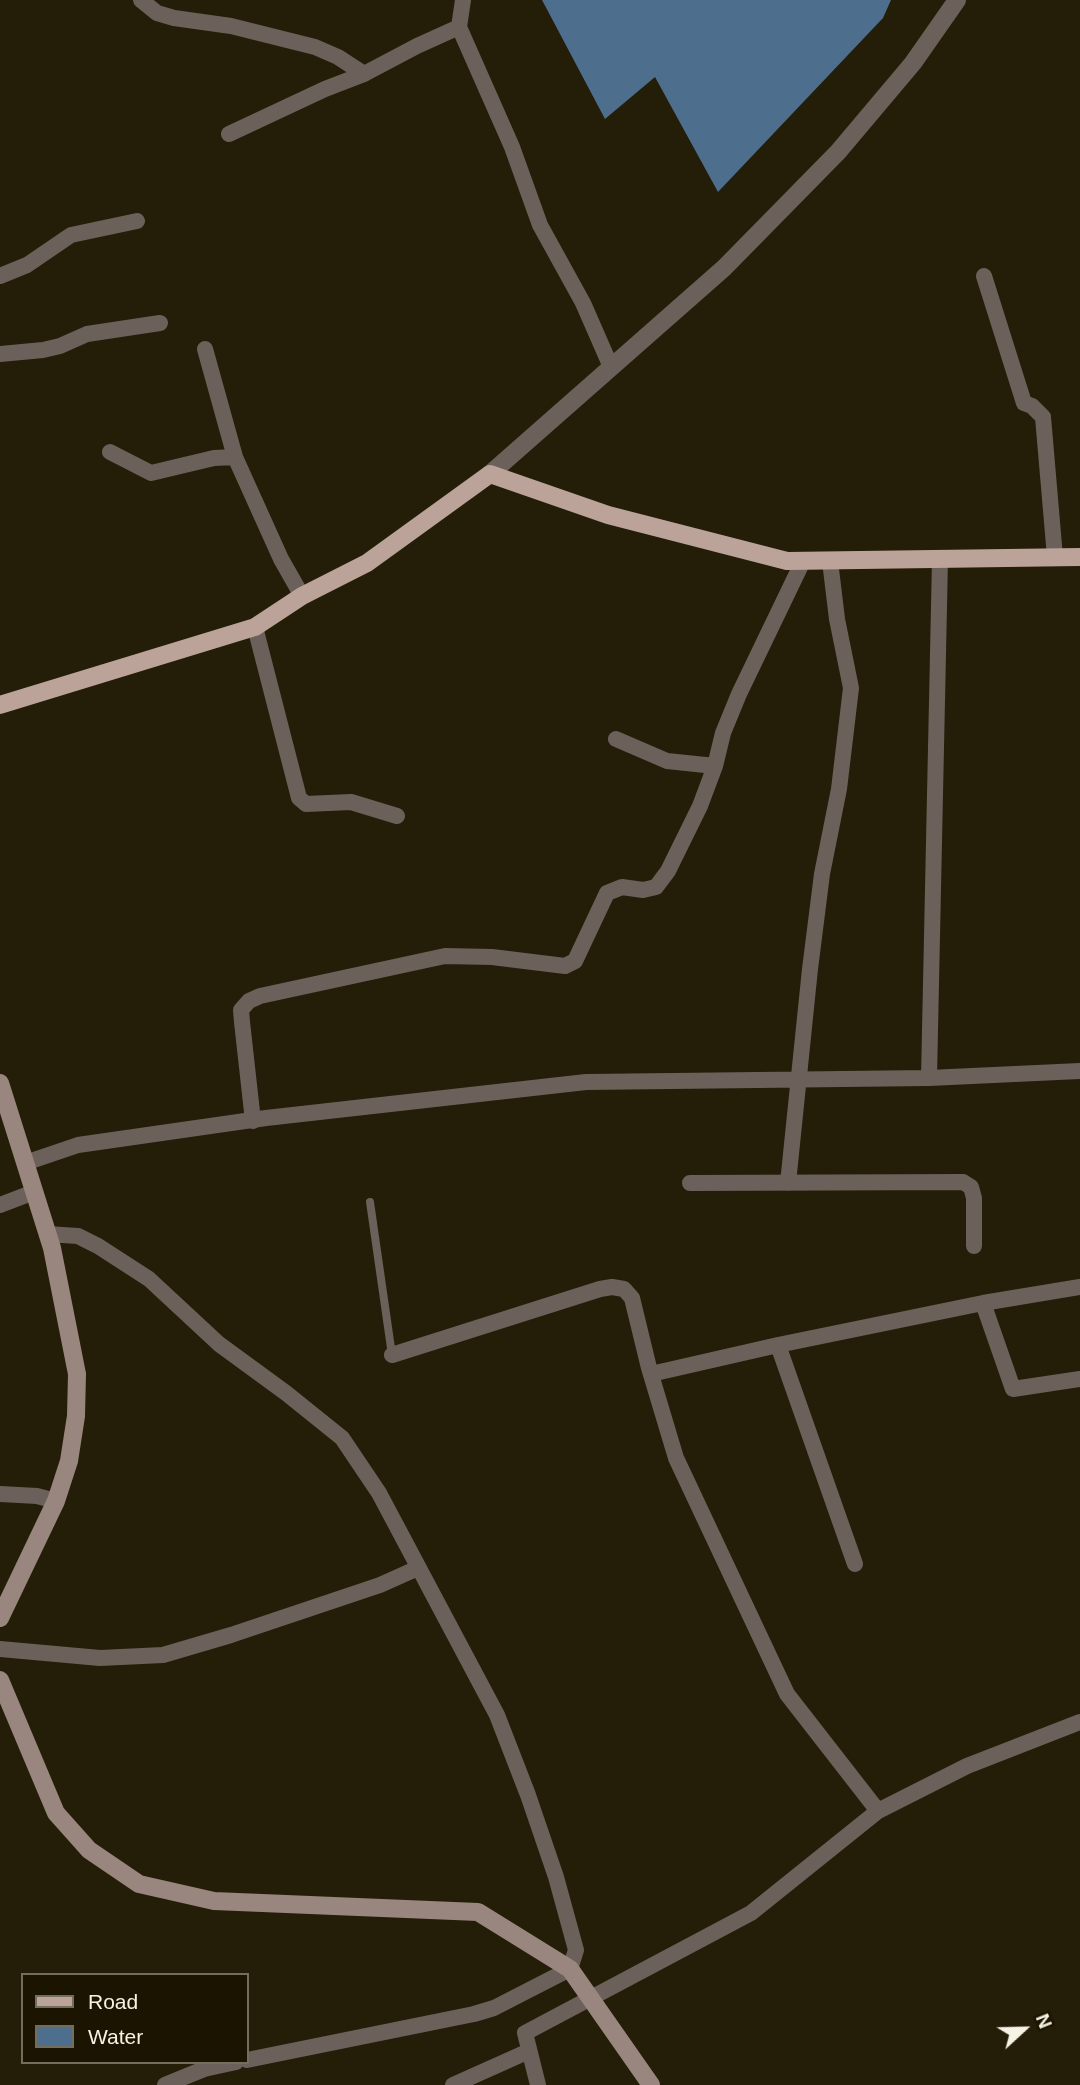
<!DOCTYPE html>
<html>
<head>
<meta charset="utf-8">
<style>
  body { margin:0 }
  #map { position:relative; width:1080px; height:2085px; overflow:hidden; background:#241d07; font-family:Arial,sans-serif }
  canvas { display:block }
  .legend { position:absolute; left:21px; top:1973px; width:228px; height:91px; box-sizing:border-box; background:#1a1401; border:2px solid #726d5c; margin:0; padding:9px 12px; list-style:none; font-size:21px; color:#f6f2e4 }
  .legend li { display:flex; align-items:center; gap:14px; height:35px }
  .legend b { width:35px; border:2px solid #726d5c }
  .north { position:absolute; left:989px; top:1994px; width:70px; height:70px; -webkit-text-stroke:5px #1a1401; paint-order:stroke; rotate:68deg; font-size:19px; font-weight:700; line-height:28px; text-align:center; color:#f6f2e4 }
  .north::after { content:''; display:block; margin:auto; width:24px; height:32px; background:#f6f2e4; clip-path:polygon(50% 0,100% 100%,50% 72%,0 100%) }
</style>
</head>
<body>
<div id="map">
<canvas width="1080" height="2085"></canvas>
<ul class="legend">
<li><b style="height:9px;background:#bca39a"></b>Road</li>
<li><b style="height:19px;background:#4e6e8d"></b>Water</li>
</ul>
<div class="north">N</div>
</div>
<script>
const context = document.querySelector('canvas').getContext('2d');
context.lineJoin = 'round';
function paint(path, color) {
  context.fillStyle = color;
  context.fill(path, 'evenodd');
}
function shape(rows) {
  const path = new Path2D();
  for (const r of rows) {
    path.moveTo(r[0], r[1]);
    for (let i = 2; i < r.length; i += 2) path.lineTo(r[i], r[i + 1]);
  }
  return path;
}
function trace(path, color, width, dash) {
  context.strokeStyle = color;
  context.lineWidth = width;
  context.lineCap = dash ? 'butt' : 'round';
  context.setLineDash(dash || []);
  context.stroke(path);
}
paint(shape([
  [542,0,891,0,883,18,718,192,655,77,605,119]
]), '#4e6e8d');
trace(shape([
  [370,1202,392,1355]
]), '#6c605b', 8);
trace(shape([
  [141,0,157,13,174,18,231,26,315,47,338,57,364,74],
  [463,0,459,27,512,147,540,225,583,303,611,367],
  [229,134,325,89,364,74,417,46,459,27],
  [0,276,27,265,71,235,137,221],
  [984,276,1024,403,1032,406,1043,417,1055,557],
  [205,349,235,457],
  [0,354,43,350,60,346,87,334,160,323],
  [110,452,151,473,214,458,235,457,281,559,302,596],
  [255,627,299,798,306,804,351,802,397,816],
  [616,739,667,761,715,766],
  [929,1078,940,559],
  [253,1121,242,1022,241,1010,249,1001,260,996,445,956,492,957,565,966,575,961,607,893,622,887,643,890,656,887,668,871,700,806,715,766,723,733,739,694,803,561],
  [25,1163,78,1145,266,1118,586,1082,929,1078,1080,1071],
  [690,1183,963,1182,971,1187,974,1198,974,1246],
  [788,1183,810,969,822,874,839,789,851,688,837,619,830,561],
  [0,1205,34,1192],
  [47,1234,78,1236,98,1246,149,1279,219,1344,286,1393,342,1438,379,1493,497,1715,528,1795,556,1877,576,1950,570,1969,494,2008,474,2014,247,2060],
  [983,1303,1013,1389,1080,1379],
  [778,1345,855,1564],
  [392,1355,600,1289,612,1287,624,1289,632,1298,649,1368,676,1458,787,1694,878,1811],
  [651,1374,778,1345,983,1303,1080,1287],
  [0,1494,37,1496,56,1501],
  [0,1649,100,1658,163,1655,231,1635,380,1585,418,1568],
  [165,2085,204,2069,236,2062],
  [453,2085,529,2051],
  [538,2085,525,2033,751,1913,878,1811,967,1766,1080,1722]
]), '#6c605b', 16);
trace(shape([
  [490,474,724,268,838,152,913,63,957,0]
]), '#6c605b', 18);
trace(shape([
  [0,1083,52,1248,77,1374,76,1416,69,1461,56,1501,0,1618],
  [0,1680,56,1813,89,1850,139,1884,214,1901,478,1912,570,1969,651,2085]
]), '#99867e', 18);
trace(shape([
  [0,705,255,627,302,596,367,563,490,474,608,515,787,561,1080,557]
]), '#bca39a', 18);
</script>
</body>
</html>
